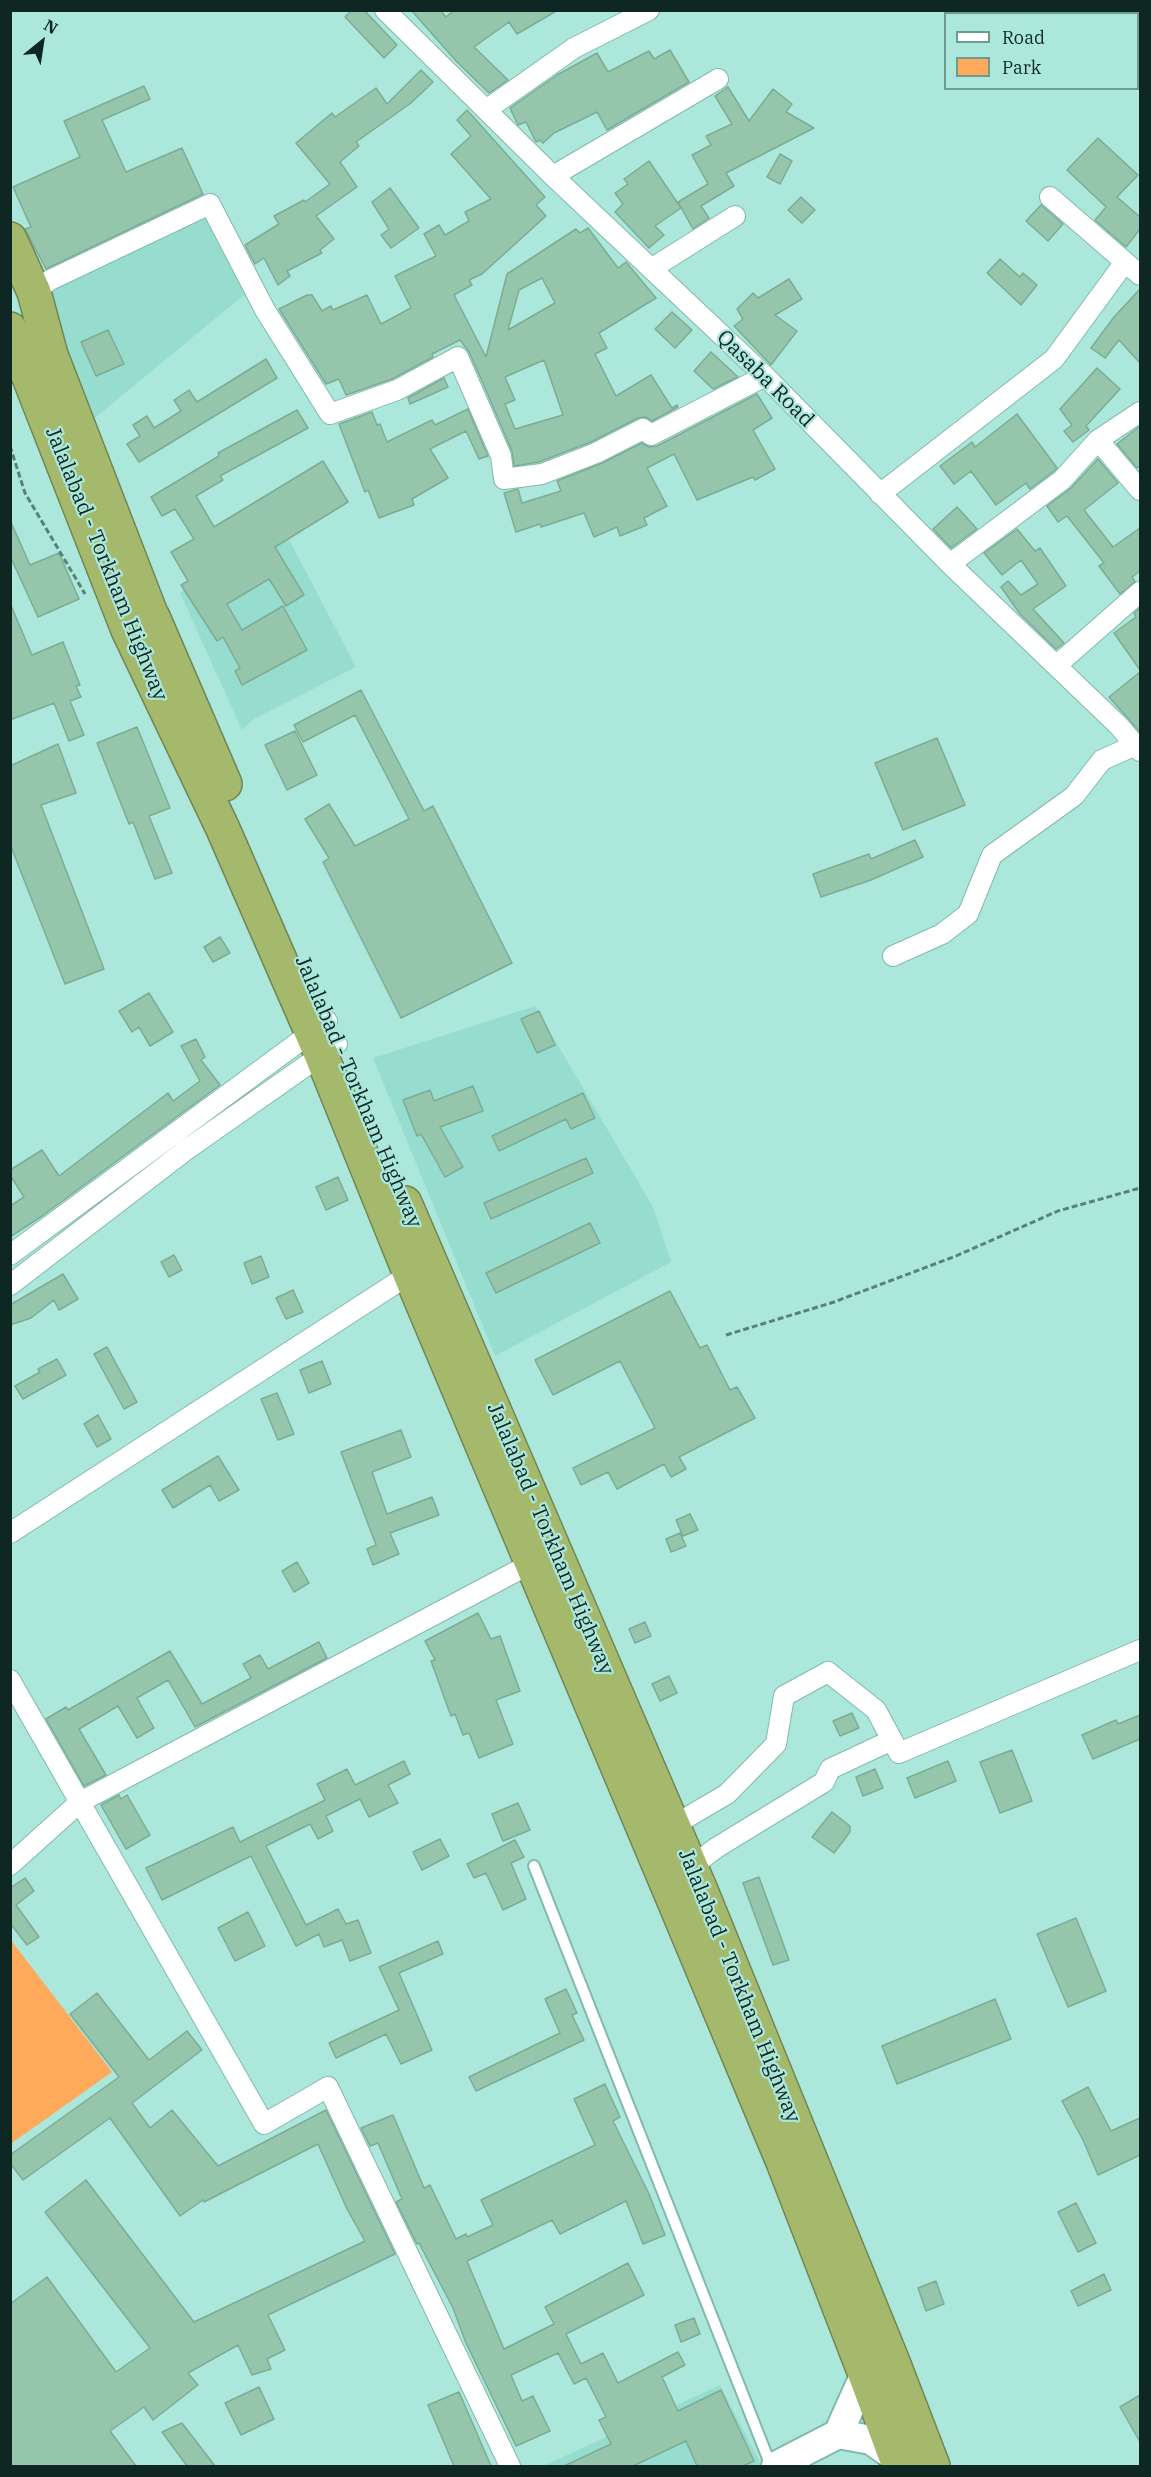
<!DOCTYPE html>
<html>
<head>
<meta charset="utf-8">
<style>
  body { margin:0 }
  #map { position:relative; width:1151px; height:2477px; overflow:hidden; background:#ace7dc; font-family:"IBM Plex Serif",serif }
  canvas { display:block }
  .frame { position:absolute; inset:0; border:12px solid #0f2723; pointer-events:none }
  .legend { position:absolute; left:944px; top:12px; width:195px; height:78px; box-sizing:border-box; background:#ace7dc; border:2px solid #6d9a92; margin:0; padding:8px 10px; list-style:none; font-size:18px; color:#0f2723 }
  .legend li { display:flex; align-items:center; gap:12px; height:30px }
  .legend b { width:30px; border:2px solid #6d9a92 }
  .north { position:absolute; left:12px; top:12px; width:60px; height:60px; -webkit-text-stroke:4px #ace7dc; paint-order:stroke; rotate:30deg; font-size:16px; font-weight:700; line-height:24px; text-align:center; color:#0f2723 }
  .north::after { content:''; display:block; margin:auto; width:21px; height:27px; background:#0f2723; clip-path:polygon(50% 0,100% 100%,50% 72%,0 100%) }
</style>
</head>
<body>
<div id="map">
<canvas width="1151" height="2477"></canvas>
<div class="frame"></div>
<ul class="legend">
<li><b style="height:8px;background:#fff"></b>Road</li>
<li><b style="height:16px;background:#ffa95b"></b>Park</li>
</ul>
<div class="north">N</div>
</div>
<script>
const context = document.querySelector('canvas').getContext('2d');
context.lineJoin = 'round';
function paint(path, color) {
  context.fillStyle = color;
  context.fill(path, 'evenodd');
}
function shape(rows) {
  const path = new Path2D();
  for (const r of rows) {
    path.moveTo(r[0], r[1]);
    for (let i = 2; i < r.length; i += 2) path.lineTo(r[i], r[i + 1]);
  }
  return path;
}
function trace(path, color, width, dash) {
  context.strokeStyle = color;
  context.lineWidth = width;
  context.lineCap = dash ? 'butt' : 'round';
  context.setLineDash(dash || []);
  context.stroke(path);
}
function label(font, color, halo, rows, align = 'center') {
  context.font = font + ' "IBM Plex Serif",serif';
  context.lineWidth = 4.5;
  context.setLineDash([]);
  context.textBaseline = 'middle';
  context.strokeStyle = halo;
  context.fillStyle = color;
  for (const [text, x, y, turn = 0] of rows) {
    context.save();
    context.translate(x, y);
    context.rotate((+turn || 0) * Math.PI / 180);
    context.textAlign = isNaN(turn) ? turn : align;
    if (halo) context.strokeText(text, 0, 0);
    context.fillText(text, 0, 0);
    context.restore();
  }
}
paint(shape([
  [200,202,250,290,85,426,47,285],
  [285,532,356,667,254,719,242,730,180,593],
  [535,1006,653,1207,671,1262,495,1356,373,1058],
  [720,2385,762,2466,543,2466]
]), '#96ddcf');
paint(shape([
  [10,1939,112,2072,12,2143,10,2141]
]), '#ffa95b');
const building = shape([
  [352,10,364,10,397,45,384,58,345,17,352,10],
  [411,10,440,10,446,17,454,10,558,10,517,34,509,22,474,47,508,80,489,93,456,61,411,10],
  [670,50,689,82,607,130,597,112,554,133,543,143,540,140,536,142,526,122,518,125,510,108,557,75,597,53,608,72,649,51,654,59,670,50],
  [421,70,433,82,411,103,356,142,359,146,340,162,357,187,316,216,334,239,320,250,322,253,287,271,290,276,278,285,264,258,255,264,245,245,279,224,274,216,304,200,305,202,330,184,296,143,332,113,335,117,376,88,387,104,421,70],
  [144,86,150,99,102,120,126,172,182,148,203,194,46,269,25,229,31,227,13,187,80,157,64,121,144,86],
  [728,87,749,121,773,89,792,104,786,112,814,128,726,173,734,186,701,206,709,218,693,229,678,202,708,184,692,155,711,145,706,136,732,124,715,96,728,87],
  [467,110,545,197,536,205,546,216,482,274,469,280,472,285,454,295,486,357,507,274,576,229,580,233,588,228,618,268,626,262,656,298,599,333,607,348,595,354,616,396,651,375,672,408,677,405,678,407,652,421,645,417,638,418,591,442,539,462,514,466,512,451,479,374,469,352,460,340,432,354,433,357,392,379,346,395,339,379,326,384,279,309,307,295,312,295,322,311,331,306,333,310,367,295,381,324,411,308,395,276,436,256,424,234,439,225,445,235,469,221,465,212,491,199,451,154,471,136,457,120,467,110],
  [542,278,555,303,508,330,519,290,542,278],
  [544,360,563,415,515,429,505,404,515,400,505,377,544,360],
  [1098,138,1138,175,1117,197,1140,217,1140,229,1126,247,1095,220,1106,207,1067,170,1098,138],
  [780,154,792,161,780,184,767,177,780,154],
  [649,161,681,208,655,226,664,235,649,248,615,212,623,204,615,193,628,184,624,179,649,161],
  [390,188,419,228,391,248,381,235,389,229,372,202,390,188],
  [801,197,815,210,802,223,788,210,801,197],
  [1041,205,1063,224,1048,241,1026,221,1041,205],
  [1000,259,1020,277,1023,273,1037,285,1021,305,987,273,1000,259],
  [789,279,802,299,775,315,797,331,771,365,734,326,743,319,737,309,753,293,758,298,789,279],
  [1140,289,1140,363,1119,340,1105,358,1091,348,1114,317,1140,289],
  [672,312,692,330,675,348,655,329,672,312],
  [108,330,124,364,96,376,81,342,108,330],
  [711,352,738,377,713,389,694,371,711,352],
  [266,359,277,378,139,462,127,444,140,436,133,425,147,416,154,428,181,411,174,400,189,390,197,402,266,359],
  [1097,368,1120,389,1086,426,1089,430,1073,442,1064,431,1072,425,1060,409,1097,368],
  [444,378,448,387,410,404,408,398,444,378],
  [757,394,772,418,753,430,775,469,755,480,753,477,697,500,674,454,647,468,667,506,644,518,647,525,620,536,617,527,594,537,584,513,541,527,540,524,516,532,504,493,518,489,522,503,561,491,557,481,600,464,642,443,649,447,657,446,757,394],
  [468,409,488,456,479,459,466,431,430,449,448,478,412,499,414,505,379,518,368,490,365,492,339,424,372,412,377,425,380,424,387,442,432,420,435,425,468,409],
  [297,410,308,428,220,476,223,480,196,496,214,527,323,461,348,502,275,547,304,595,286,606,269,579,227,604,242,630,283,606,307,650,242,685,235,671,240,668,223,637,217,641,181,585,188,581,171,552,194,539,175,509,162,516,151,497,219,456,218,453,297,410],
  [1017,414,1057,468,1054,471,1030,489,1026,483,996,505,971,471,954,484,940,466,972,442,975,447,1017,414],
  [1140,426,1140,466,1137,468,1117,444,1140,426],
  [1098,459,1118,483,1084,510,1113,547,1140,528,1140,571,1132,577,1135,582,1120,594,1099,566,1104,563,1067,516,1058,522,1047,506,1071,488,1098,459],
  [957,507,977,529,951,548,933,529,957,507],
  [10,520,30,565,59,553,79,599,38,617,10,556,10,520],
  [1017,529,1035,551,1040,548,1066,586,1033,609,1064,643,1056,649,1020,614,1001,587,1008,581,1021,595,1038,584,1021,560,1002,575,984,553,1017,529],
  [10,603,32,655,63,642,80,685,76,686,81,697,70,701,84,735,69,741,54,703,10,720,10,603],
  [1140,608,1140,670,1114,633,1136,617,1134,613,1140,608],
  [1140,672,1140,731,1139,731,1109,697,1140,672],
  [361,690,424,811,433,806,512,963,401,1018,323,862,329,858,305,819,329,804,355,846,409,819,355,715,303,742,294,725,361,690],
  [137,727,170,808,149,816,172,873,155,879,133,822,129,824,97,743,137,727],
  [295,731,317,775,287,790,265,745,295,731],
  [937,738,965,805,903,830,875,763,937,738],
  [58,744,76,793,41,805,104,969,65,984,10,844,10,766,58,744],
  [915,840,923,857,871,880,821,897,813,874,869,854,871,859,915,840],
  [220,937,230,953,213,962,204,947,220,937],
  [149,993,173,1032,150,1046,139,1027,132,1032,119,1011,149,993],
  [539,1011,555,1045,537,1053,521,1019,539,1011],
  [196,1039,205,1057,201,1060,220,1085,42,1216,10,1237,10,1206,24,1197,10,1175,10,1170,42,1150,59,1176,168,1093,173,1101,200,1081,181,1046,196,1039],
  [473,1086,483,1111,440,1127,463,1167,445,1177,421,1134,417,1136,403,1100,430,1090,434,1101,473,1086],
  [583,1093,595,1118,571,1129,566,1119,499,1151,492,1136,583,1093],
  [586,1158,593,1173,491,1219,484,1203,586,1158],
  [338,1177,348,1200,326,1210,316,1187,338,1177],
  [590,1223,600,1243,496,1293,486,1273,590,1223],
  [174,1255,182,1270,169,1277,161,1262,174,1255],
  [261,1256,269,1277,252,1284,244,1263,261,1256],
  [63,1274,78,1299,59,1310,54,1300,31,1318,10,1325,10,1305,63,1274],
  [293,1290,303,1312,286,1319,276,1298,293,1290],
  [670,1291,700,1348,707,1345,730,1390,737,1387,755,1418,679,1457,686,1469,671,1477,664,1464,617,1489,608,1472,581,1485,573,1468,655,1428,620,1361,553,1395,535,1360,670,1291],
  [107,1347,137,1402,124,1409,94,1354,107,1347],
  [57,1359,66,1375,23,1399,15,1386,40,1372,38,1369,57,1359],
  [322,1361,331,1384,309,1393,300,1370,322,1361],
  [277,1393,294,1434,278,1440,261,1399,277,1393],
  [98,1415,111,1439,97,1447,84,1424,98,1415],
  [401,1430,411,1457,372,1472,387,1514,432,1497,439,1515,390,1533,399,1554,373,1565,367,1549,376,1545,341,1452,401,1430],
  [218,1456,239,1490,219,1501,210,1485,173,1508,162,1490,218,1456],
  [690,1514,698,1530,683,1536,676,1520,690,1514],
  [680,1533,686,1546,671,1552,666,1539,680,1533],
  [297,1562,309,1583,294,1592,282,1571,297,1562],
  [478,1613,491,1639,500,1636,520,1691,496,1700,513,1744,479,1758,469,1733,463,1735,455,1714,451,1716,431,1661,435,1660,425,1641,478,1613],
  [645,1622,651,1636,635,1643,629,1629,645,1622],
  [319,1642,327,1658,195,1727,168,1680,137,1698,154,1728,137,1738,118,1706,79,1729,106,1775,84,1786,46,1719,66,1707,68,1710,170,1651,202,1704,251,1678,243,1664,260,1655,268,1669,319,1642],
  [669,1676,677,1693,660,1701,652,1684,669,1676],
  [852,1713,859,1728,840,1736,833,1721,852,1713],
  [1140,1715,1140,1739,1093,1759,1082,1735,1116,1720,1118,1724,1140,1715],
  [1012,1750,1032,1801,1000,1813,980,1762,1012,1750],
  [404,1761,410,1774,388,1785,398,1803,369,1817,360,1799,326,1816,333,1831,318,1839,310,1824,266,1846,306,1925,338,1909,346,1924,358,1920,371,1953,350,1961,342,1940,324,1947,319,1934,296,1946,251,1856,162,1900,146,1868,233,1827,240,1842,325,1800,317,1784,347,1769,355,1785,404,1761],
  [948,1761,956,1781,915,1798,907,1778,948,1761],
  [875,1769,883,1788,863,1796,856,1777,875,1769],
  [119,1795,121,1799,127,1795,150,1835,126,1849,101,1805,119,1795],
  [518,1803,530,1830,503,1841,492,1814,518,1803],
  [832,1812,850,1826,850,1832,834,1853,812,1837,832,1812],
  [440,1839,449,1856,422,1870,413,1852,440,1839],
  [515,1840,524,1857,511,1863,526,1899,503,1910,486,1873,474,1878,467,1864,515,1840],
  [759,1877,789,1960,773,1965,743,1883,759,1877],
  [25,1878,34,1891,16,1905,39,1937,27,1945,10,1923,10,1888,25,1878],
  [248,1912,265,1946,235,1961,218,1928,248,1912],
  [1076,1918,1106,1991,1068,2007,1037,1934,1076,1918],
  [438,1941,443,1954,399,1973,432,2050,401,2064,386,2034,336,2058,329,2043,399,2010,379,1967,438,1941],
  [566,1989,577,2013,572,2015,584,2040,476,2091,469,2077,560,2033,545,1999,566,1989],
  [97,1993,149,2060,187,2031,202,2050,132,2103,150,2128,172,2110,218,2166,326,2110,395,2254,268,2315,285,2350,267,2359,271,2369,252,2375,238,2345,188,2373,198,2385,153,2420,144,2407,110,2431,136,2466,10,2466,10,2304,47,2277,116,2372,150,2348,45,2212,86,2180,194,2322,365,2241,347,2209,318,2144,204,2202,203,2200,180,2216,110,2118,23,2180,10,2163,10,2155,119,2077,70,2014,97,1993],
  [995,1999,1011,2039,897,2084,882,2046,995,1999],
  [605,2084,620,2117,613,2121,649,2194,665,2235,643,2244,626,2201,560,2234,552,2220,467,2261,504,2349,554,2324,545,2307,628,2263,644,2295,566,2334,581,2364,603,2353,618,2383,678,2352,685,2365,662,2377,678,2411,721,2390,754,2461,743,2466,697,2466,686,2441,633,2466,564,2466,611,2444,599,2420,606,2417,586,2378,574,2384,558,2353,511,2375,522,2401,533,2396,550,2431,516,2446,466,2343,453,2308,419,2243,417,2244,396,2202,402,2199,378,2143,370,2146,361,2128,393,2115,424,2188,430,2185,456,2239,466,2234,467,2237,493,2225,481,2200,595,2145,574,2099,605,2084],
  [1088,2087,1111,2131,1140,2118,1140,2155,1098,2175,1083,2140,1062,2101,1088,2087],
  [1076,2203,1096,2243,1078,2252,1058,2212,1076,2203],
  [1104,2274,1111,2290,1078,2306,1071,2291,1104,2274],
  [936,2281,944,2304,926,2311,918,2288,936,2281],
  [694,2318,700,2334,681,2342,675,2325,694,2318],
  [259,2387,274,2419,241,2435,225,2403,259,2387],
  [459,2392,491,2466,454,2466,428,2405,459,2392],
  [1140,2395,1140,2442,1120,2407,1140,2395],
  [182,2423,215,2466,187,2466,162,2432,182,2423]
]);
paint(building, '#95c6ac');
trace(building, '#7cac93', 1.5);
const lane = shape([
  [534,1866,771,2466]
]);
const street = shape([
  [385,10,553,176,765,376,950,564,1119,726,1140,751],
  [964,10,969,14],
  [1138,23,1140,18],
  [486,110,574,48,649,10],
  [553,176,718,79],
  [1050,197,1140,275],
  [651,269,735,216],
  [34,292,50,280,210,204,265,310,330,414,397,390,458,357,501,456,504,479,542,474,596,453,643,429,651,435,765,376],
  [1098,440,1140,490],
  [880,494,1054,359,1125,262],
  [950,564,1062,480,1098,440,1140,412],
  [1057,665,1140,592],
  [893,956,942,934,968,914,992,855,1074,796,1102,760,1140,743],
  [10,1255,327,1021],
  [10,1285,186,1150,337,1044],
  [10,1533,410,1274],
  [10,1680,264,2124,328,2087,510,2466],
  [664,1831,727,1794,776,1744,784,1696,828,1672,876,1710,899,1753,1140,1650],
  [10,1865,80,1802,532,1563],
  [691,1867,716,1848,824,1782,830,1769,892,1740]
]);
const secondary = shape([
  [838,2434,865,2374],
  [838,2434,871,2440,895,2457],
  [776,2466,838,2434]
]);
const highway = shape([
  [10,239,34,292,51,355,160,637],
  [10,329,128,630,223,829,321,1054,410,1274,674,1901,783,2162,865,2374,899,2466],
  [153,617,225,784],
  [405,1203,700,1888,893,2362,933,2466]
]);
trace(lane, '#80baaf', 14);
trace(street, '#80baaf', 22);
trace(secondary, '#80baaf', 32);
trace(highway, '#708653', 36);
trace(shape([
  [10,446,25,493,85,594],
  [726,1335,834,1302,956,1256,1058,1211,1140,1188]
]), '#59817a', 3, [6, 3]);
trace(lane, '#fff', 10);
trace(street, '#fff', 20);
trace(secondary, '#fff', 28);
trace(highway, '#a5b96d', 33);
label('21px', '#0f2723', '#ace7dc', [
  ["Qasaba Road",765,379,45],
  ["Jalalabad - Torkham Highway",106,564,68],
  ["Jalalabad - Torkham Highway",358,1092,67],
  ["Jalalabad - Torkham Highway",550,1539,67],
  ["Jalalabad - Torkham Highway",739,1986,68]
]);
</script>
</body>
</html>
